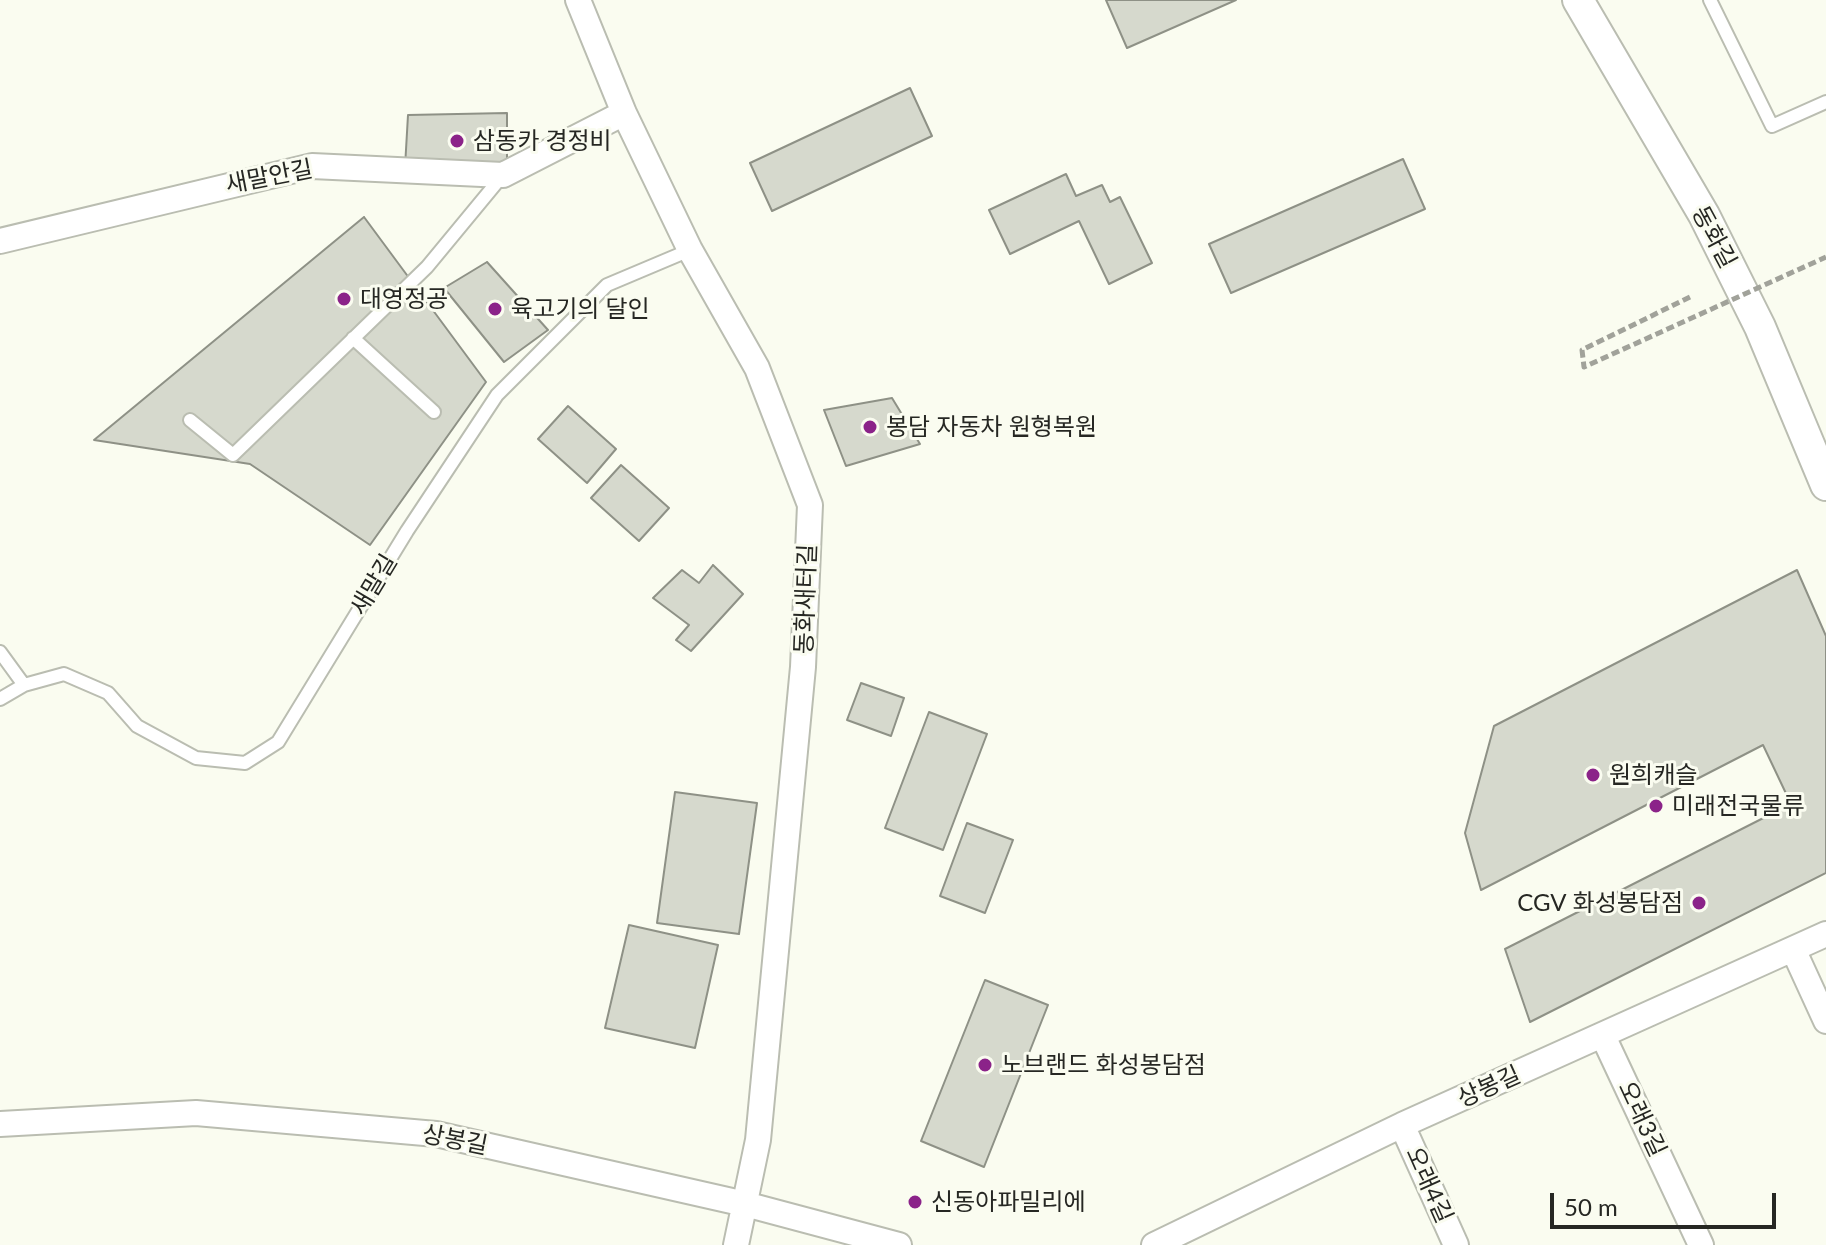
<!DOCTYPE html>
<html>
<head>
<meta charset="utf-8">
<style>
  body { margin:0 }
  #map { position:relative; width:1826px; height:1245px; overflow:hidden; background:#fafcf0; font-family:Lato,sans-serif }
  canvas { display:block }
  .scale { position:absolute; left:1550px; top:1193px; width:226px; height:36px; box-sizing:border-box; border:4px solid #262723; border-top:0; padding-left:10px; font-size:24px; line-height:28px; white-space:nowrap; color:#262723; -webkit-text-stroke:6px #fafcf0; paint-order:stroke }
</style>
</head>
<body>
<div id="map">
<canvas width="1826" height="1245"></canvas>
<div class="scale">50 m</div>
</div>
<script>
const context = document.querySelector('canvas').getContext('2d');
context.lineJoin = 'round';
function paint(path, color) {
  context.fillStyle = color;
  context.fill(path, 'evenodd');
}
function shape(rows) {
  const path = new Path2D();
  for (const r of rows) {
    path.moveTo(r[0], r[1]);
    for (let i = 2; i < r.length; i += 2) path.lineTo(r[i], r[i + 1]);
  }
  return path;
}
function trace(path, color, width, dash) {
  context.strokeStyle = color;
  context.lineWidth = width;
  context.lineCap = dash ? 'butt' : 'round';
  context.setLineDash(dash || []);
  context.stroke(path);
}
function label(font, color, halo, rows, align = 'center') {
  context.font = font + ' Lato,"Noto Sans KR",sans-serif';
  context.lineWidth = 6;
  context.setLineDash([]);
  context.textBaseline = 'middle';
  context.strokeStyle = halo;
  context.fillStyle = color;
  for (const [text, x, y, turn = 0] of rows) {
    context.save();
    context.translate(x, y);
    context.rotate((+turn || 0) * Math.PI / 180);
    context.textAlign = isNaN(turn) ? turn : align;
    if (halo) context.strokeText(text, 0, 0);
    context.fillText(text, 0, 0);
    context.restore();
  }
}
const building = shape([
  [1106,0,1236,0,1127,48,1106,0],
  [910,88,932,136,772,211,750,163,910,88],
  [507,113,507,168,405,167,408,115,507,113],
  [1403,159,1425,209,1231,293,1209,244,1403,159],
  [1066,174,1076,196,1102,185,1110,202,1120,197,1152,263,1109,284,1079,221,1010,254,989,210,1066,174],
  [364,217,486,382,370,545,250,464,94,440,364,217],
  [487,262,548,330,504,362,444,288,487,262],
  [892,398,920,444,846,466,824,410,892,398],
  [568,406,616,449,587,483,538,439,568,406],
  [621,465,669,508,639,541,591,498,621,465],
  [713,565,743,594,691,651,676,640,689,625,653,598,682,570,699,583,713,565],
  [1797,570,1826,636,1826,873,1530,1022,1505,949,1791,804,1763,745,1481,890,1465,833,1494,726,1797,570],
  [861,683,904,698,891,736,847,720,861,683],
  [929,712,987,734,943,850,885,828,929,712],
  [675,792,757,803,739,934,657,923,675,792],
  [967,823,1013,840,985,913,940,896,967,823],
  [629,925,718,945,695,1048,605,1028,629,925],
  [985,980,1048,1005,984,1167,921,1141,985,980]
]);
paint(building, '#d6d9cd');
trace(building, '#8e9186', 2);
const service = shape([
  [1710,0,1772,126,1826,102],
  [353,338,434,412],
  [190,420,233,455,427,267,503,175],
  [0,652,24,685],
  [0,699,24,685,64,674,108,693,137,726,196,758,245,763,278,742,407,531,497,395,607,285,690,250]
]);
const minor = shape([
  [578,0,624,113,690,250,757,368,810,505,803,667,758,1140,736,1245],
  [0,241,312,166,503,175,624,113],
  [1793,949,1826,1021],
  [1603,1036,1701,1245],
  [0,1124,196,1113,436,1134,745,1204,899,1245],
  [1402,1125,1456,1245],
  [1154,1245,1402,1125,1826,934]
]);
const tertiary = shape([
  [1578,0,1704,215,1760,327,1826,485]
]);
trace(service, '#babdb1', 16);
trace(minor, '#babdb1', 28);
trace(tertiary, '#babdb1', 34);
trace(service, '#fff', 12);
trace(minor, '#fff', 24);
trace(tertiary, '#fff', 30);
trace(shape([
  [1690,297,1582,350,1584,367,1826,257]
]), '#a1a29a', 5, [8, 4]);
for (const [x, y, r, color] of [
  [457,141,8,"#8b2389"],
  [344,299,8,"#8b2389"],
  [495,309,8,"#8b2389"],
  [870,427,8,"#8b2389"],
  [1593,775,8,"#8b2389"],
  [1656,806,8,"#8b2389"],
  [1699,903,8,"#8b2389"],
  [985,1065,8,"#8b2389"],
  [915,1202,8,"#8b2389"]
]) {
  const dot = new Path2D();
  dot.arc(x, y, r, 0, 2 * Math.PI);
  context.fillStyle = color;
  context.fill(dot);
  trace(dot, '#fafcf0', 3);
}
label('24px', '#262723', '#fafcf0', [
  ["삼동카 경정비",473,141],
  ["대영정공",360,299],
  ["육고기의 달인",511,309],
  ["봉담 자동차 원형복원",886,427],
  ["원희캐슬",1609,775],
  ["미래전국물류",1672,806],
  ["CGV 화성봉담점",1683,903,"right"],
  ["노브랜드 화성봉담점",1001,1065],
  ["신동아파밀리에",931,1202]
], 'left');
label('24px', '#262723', '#fafcf0', [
  ["새말안길",269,177,-11],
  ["동화길",1714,237,62],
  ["새말길",374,585,-59],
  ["동화새터길",806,599,-88],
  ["상봉길",1489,1087,-24],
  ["오래3길",1642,1119,65],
  ["상봉길",455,1140,11],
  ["오래4길",1429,1185,66]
]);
</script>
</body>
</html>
